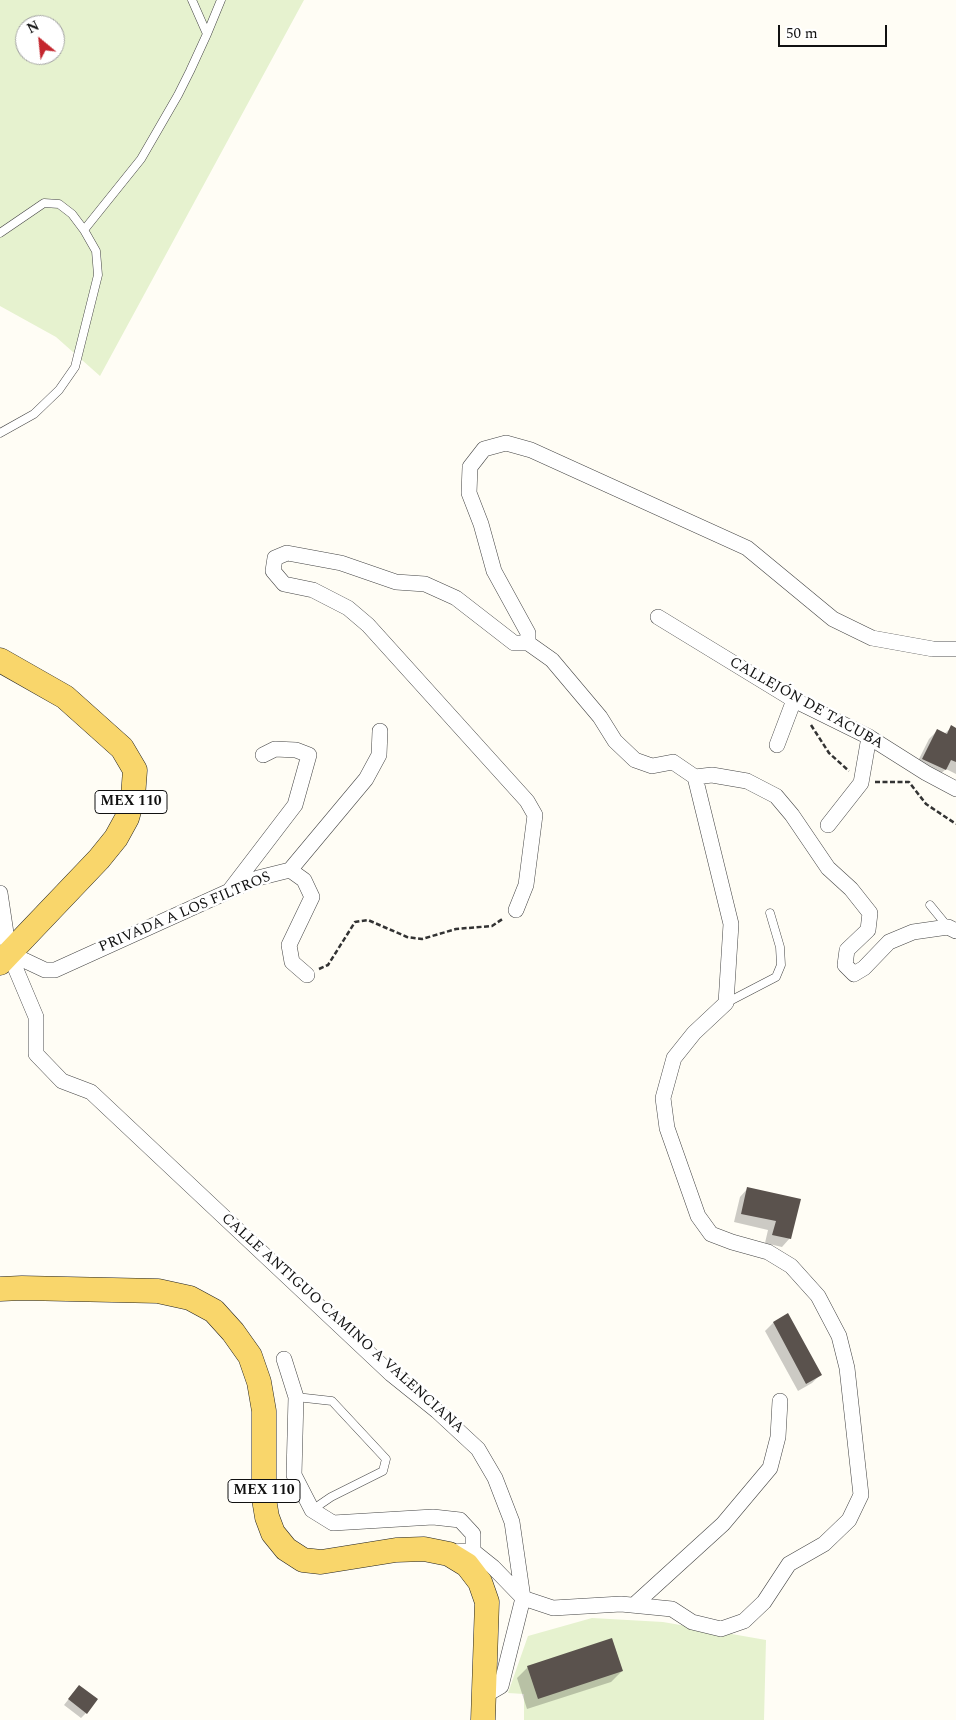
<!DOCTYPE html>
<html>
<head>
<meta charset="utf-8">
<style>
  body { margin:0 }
  #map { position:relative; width:956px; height:1720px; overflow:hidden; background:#fffdf5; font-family:Spectral,serif }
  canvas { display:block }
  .north { position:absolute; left:15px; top:15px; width:50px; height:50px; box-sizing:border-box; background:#fff; border:1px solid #a0a0a0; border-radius:50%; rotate:332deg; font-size:14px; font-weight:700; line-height:20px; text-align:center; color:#111 }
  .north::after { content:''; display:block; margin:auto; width:18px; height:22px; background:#c4262e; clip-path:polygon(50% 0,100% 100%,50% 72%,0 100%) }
  .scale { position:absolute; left:778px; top:25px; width:109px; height:22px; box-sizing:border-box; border:2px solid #111; border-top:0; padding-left:6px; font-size:15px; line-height:18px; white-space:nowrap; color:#111; -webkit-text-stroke:4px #fff; paint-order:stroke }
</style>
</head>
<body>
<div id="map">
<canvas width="956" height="1720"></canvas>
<div class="north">N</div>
<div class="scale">50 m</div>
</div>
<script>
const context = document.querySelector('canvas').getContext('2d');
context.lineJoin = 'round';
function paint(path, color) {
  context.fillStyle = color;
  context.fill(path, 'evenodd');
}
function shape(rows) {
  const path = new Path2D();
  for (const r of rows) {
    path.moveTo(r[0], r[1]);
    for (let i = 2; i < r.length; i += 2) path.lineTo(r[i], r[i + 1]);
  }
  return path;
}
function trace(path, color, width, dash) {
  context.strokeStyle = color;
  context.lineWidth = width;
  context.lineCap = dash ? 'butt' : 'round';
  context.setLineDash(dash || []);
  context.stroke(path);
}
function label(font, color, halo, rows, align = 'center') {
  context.font = font + ' Spectral,serif';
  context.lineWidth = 5;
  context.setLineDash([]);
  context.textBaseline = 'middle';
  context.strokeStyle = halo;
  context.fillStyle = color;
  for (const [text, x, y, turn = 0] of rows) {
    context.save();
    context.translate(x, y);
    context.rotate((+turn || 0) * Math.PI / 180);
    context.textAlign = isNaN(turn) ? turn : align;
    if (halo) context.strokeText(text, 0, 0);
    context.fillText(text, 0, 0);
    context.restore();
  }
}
paint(shape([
  [0,0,304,0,100,376,56,337,0,306],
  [25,25,55,25,55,55,25,55],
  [592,1618,663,1622,766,1640,764,1720,524,1720,524,1694,508,1693,528,1636]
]), '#e6f2cf');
paint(shape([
  [952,727,956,729,956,774,946,769,937,777,915,767,929,739,937,731,944,734],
  [748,1188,799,1200,790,1238,782,1247,765,1243,768,1230,734,1222,740,1197],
  [788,1315,820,1375,812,1383,798,1391,765,1331,773,1323],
  [528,1667,622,1671,611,1682,527,1709,517,1678],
  [79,1686,86,1713,81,1718,64,1705]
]), '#0003');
paint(shape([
  [951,725,956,728,956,762,951,760,946,770,922,759,937,729,947,734],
  [747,1187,801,1199,791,1239,772,1235,776,1221,741,1214],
  [788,1313,822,1375,806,1384,773,1322],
  [612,1638,623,1671,538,1699,527,1666],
  [79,1685,98,1699,87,1714,68,1699]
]), '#5a524d');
const lane = shape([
  [207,34,221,0],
  [84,230,141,159,178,95,190,71,207,34,192,0],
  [0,233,44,203,59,204,72,214,84,230,96,251,98,275,75,367,59,390,34,414,0,433],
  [930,905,948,927],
  [726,1003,776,977,781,965,780,947,770,913],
  [296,1397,332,1401,386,1459,383,1471,331,1497,312,1510]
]);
const street = shape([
  [658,617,794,700,869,737,926,773,956,789],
  [528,643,528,633,494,571,481,524,469,493,470,467,484,449,506,443,531,450,747,548,833,619,872,638,933,649,956,649],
  [777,745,794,700],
  [695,777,712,775,747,781,776,796,792,815,828,868,851,889,870,913,868,930,847,950,845,965,854,974,864,968,889,942,913,932,948,927,956,931],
  [828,825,861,783,869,737],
  [290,870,366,779,379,755,380,731],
  [230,890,295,805,309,755,296,750,275,749,263,755],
  [0,893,9,953,36,1017,36,1054,62,1081,91,1092,391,1374,437,1411,478,1449,495,1478,512,1522,523,1598,501,1686,484,1696],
  [9,953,45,970,55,970,258,878,290,870,304,880,312,897,289,945,292,962,307,975],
  [284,1359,296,1397,294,1475,312,1510,333,1523,433,1517,460,1520,473,1534,473,1551],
  [447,1552,473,1551,493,1567,523,1598,553,1608,621,1604,672,1609,692,1622,721,1629,744,1621,764,1602,789,1564,824,1544,849,1520,861,1495,847,1368,839,1336,818,1296,791,1266,768,1252,732,1242,711,1234,698,1216,667,1128,663,1098,674,1058,694,1033,726,1003,731,924,695,777,673,762,652,766,635,760,615,741,600,717,552,660,528,643,514,643,456,598,425,584,396,582,341,563,287,553,275,558,273,571,284,584,313,590,348,608,368,625,527,801,535,815,526,885,516,910],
  [634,1605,723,1524,770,1468,778,1437,780,1401]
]);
const primary = shape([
  [0,660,65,697,122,748,135,770,133,797,127,818,116,838,99,859,0,963],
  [0,1289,22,1288,158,1291,190,1298,214,1311,233,1332,250,1356,259,1382,264,1411,264,1499,267,1517,273,1533,286,1549,303,1560,321,1562,396,1550,424,1549,449,1554,467,1565,480,1582,487,1602,483,1720]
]);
trace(lane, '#444', 9);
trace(street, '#444', 16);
trace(primary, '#222', 25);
trace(shape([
  [811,725,829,753,849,771],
  [875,782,909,782,926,804,956,824],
  [319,969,328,965,355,922,368,920,407,937,422,939,456,929,492,926,504,918]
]), '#333', 2.5, [5, 2.5]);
trace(lane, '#fff', 8);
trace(street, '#fff', 15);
trace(primary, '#f9d66b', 24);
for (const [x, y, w] of [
  [131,802,72],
  [264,1491,72]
]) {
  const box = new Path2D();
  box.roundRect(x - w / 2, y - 11.5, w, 23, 4);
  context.fillStyle = '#fff';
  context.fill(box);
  trace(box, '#111', 1);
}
label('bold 14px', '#111', null, [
  ["MEX 110",131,802],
  ["MEX 110",264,1491]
]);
label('15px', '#111', '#fff', [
  ["CALLEJÓN DE TACUBA",806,704,29],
  ["PRIVADA A LOS FILTROS",185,913,-23],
  ["CALLE ANTIGUO CAMINO A VALENCIANA",342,1324,42]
]);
</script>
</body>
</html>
